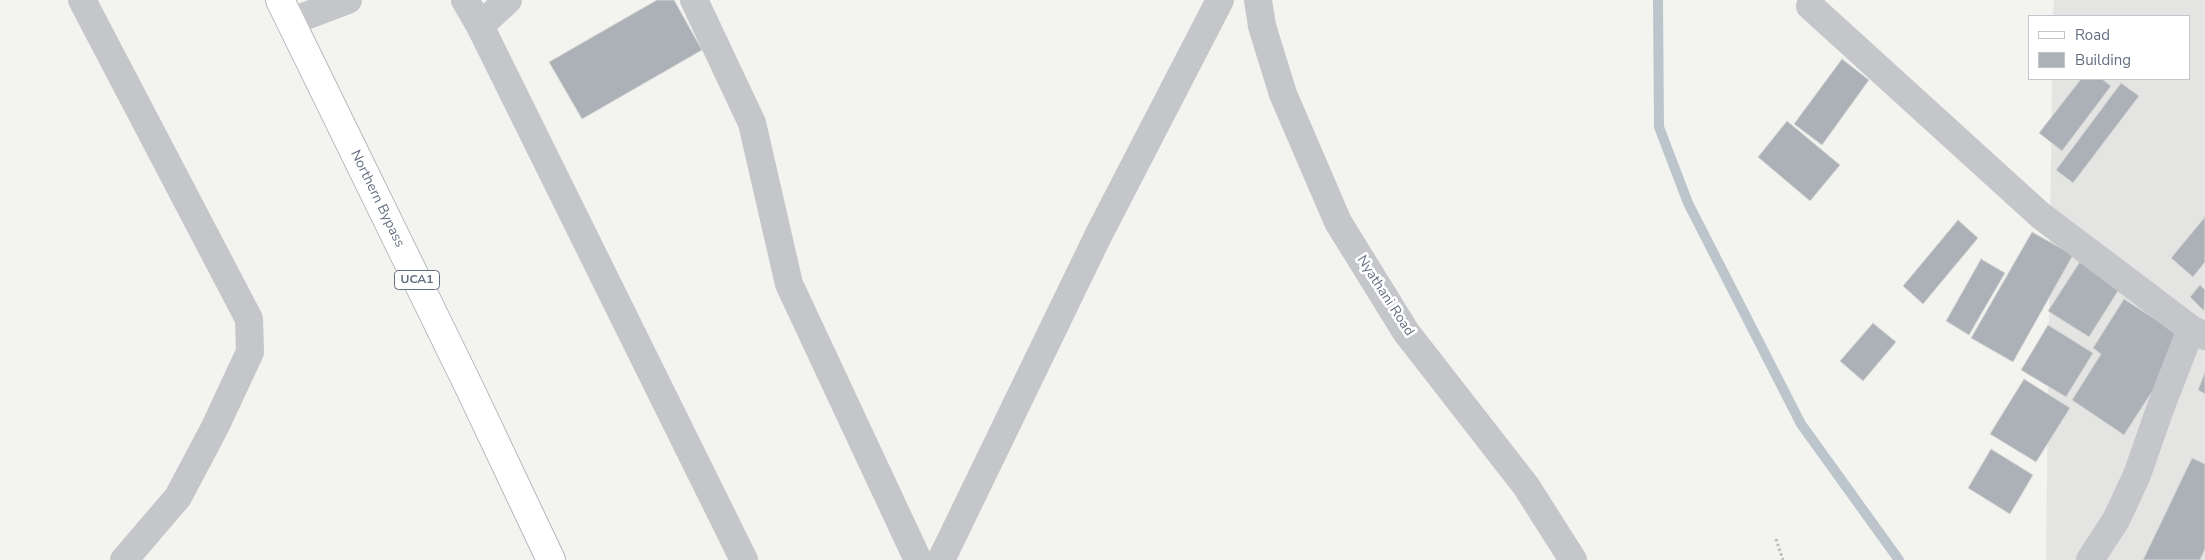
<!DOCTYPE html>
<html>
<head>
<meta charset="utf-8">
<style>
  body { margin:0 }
  #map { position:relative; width:2205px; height:560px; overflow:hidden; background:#f3f4f0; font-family:"Nunito Sans",sans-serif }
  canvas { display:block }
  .legend { position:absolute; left:2028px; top:15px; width:162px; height:65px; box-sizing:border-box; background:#fff; border:1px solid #c1c5cd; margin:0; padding:6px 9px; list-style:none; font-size:15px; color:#636f81 }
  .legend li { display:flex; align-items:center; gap:10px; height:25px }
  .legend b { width:25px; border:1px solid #c1c5cd }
</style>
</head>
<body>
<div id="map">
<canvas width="2205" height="560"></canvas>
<ul class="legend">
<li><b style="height:6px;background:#fff"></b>Road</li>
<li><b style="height:14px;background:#acb1b8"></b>Building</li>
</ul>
</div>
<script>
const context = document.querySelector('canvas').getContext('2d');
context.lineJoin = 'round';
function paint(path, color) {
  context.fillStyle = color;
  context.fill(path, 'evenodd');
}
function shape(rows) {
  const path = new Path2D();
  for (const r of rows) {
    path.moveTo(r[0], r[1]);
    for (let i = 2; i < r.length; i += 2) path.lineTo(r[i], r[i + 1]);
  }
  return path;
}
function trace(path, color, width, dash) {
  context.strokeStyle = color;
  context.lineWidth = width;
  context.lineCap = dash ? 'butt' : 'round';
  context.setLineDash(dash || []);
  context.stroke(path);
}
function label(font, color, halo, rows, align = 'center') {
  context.font = font + ' "Nunito Sans",sans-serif';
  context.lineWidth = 5;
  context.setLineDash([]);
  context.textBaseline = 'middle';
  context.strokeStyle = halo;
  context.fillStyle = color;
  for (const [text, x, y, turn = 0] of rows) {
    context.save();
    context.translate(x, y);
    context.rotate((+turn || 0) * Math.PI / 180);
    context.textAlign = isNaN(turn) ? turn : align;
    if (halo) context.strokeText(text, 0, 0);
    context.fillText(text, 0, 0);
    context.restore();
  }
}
paint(shape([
  [2054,0,2205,0,2205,560,2046,560,2052,79,2189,79,2189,16,2053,16]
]), '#e4e4e3');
trace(shape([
  [1658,0,1659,127,1688,203,1801,424,1899,560]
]), '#bcc5cc', 10);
const building = shape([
  [657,0,674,0,702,50,582,119,549,62,657,0],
  [1842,59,1869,80,1822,145,1794,124,1842,59],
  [2081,79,2102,79,2111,86,2062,151,2039,133,2081,79],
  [2121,83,2139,96,2073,183,2056,170,2121,83],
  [1787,121,1840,165,1810,201,1758,157,1787,121],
  [2205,217,2205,262,2193,277,2171,258,2205,217],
  [1958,220,1978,238,1923,304,1903,286,1958,220],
  [2032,232,2073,255,2013,362,1971,338,2032,232],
  [2083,257,2123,283,2089,337,2048,311,2083,257],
  [1981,259,2005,273,1969,335,1946,321,1981,259],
  [2200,285,2205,290,2204,311,2190,297,2200,285],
  [2124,299,2186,339,2124,435,2072,400,2101,354,2093,348,2124,299],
  [1873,323,1896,342,1863,381,1840,361,1873,323],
  [2048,325,2093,353,2066,397,2021,370,2048,325],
  [2205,372,2205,394,2198,390,2205,372],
  [2024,379,2070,408,2036,462,1990,434,2024,379],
  [1991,449,2033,475,2010,514,1968,488,1991,449],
  [2192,458,2205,464,2205,549,2200,560,2143,560,2192,458]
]);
paint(building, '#acb1b8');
trace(building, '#d5d5d3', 1);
const major = shape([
  [280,0,471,391,551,560]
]);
trace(major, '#b4b7bc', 30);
trace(shape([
  [1776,539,1783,560]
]), '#bbbcbf', 3, [2.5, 2.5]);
trace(shape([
  [82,0,249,319,250,352,215,427,178,497,124,560],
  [465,0,480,26,744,560],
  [694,0,752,123,789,284,918,560],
  [1258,0,1262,26,1283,94,1338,222,1406,332,1526,486,1573,560],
  [1810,6,2040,215,2191,329,2205,336],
  [290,22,348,0],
  [480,26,508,0],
  [941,560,1099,234,1220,0],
  [2090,560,2116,520,2137,475,2160,409,2191,329]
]), '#c4c6ca', 28);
trace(major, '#fff', 28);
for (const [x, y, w] of [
  [417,280,45]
]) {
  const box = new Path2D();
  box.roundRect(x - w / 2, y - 9.5, w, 19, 4);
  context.fillStyle = '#fff';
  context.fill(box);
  trace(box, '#636f81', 1);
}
label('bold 12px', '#636f81', null, [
  ["UCA1",417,280]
]);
label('14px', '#636f81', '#fff', [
  ["Northern Bypass",377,199,64],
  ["Nyathani Road",1385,296,57]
]);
</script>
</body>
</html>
